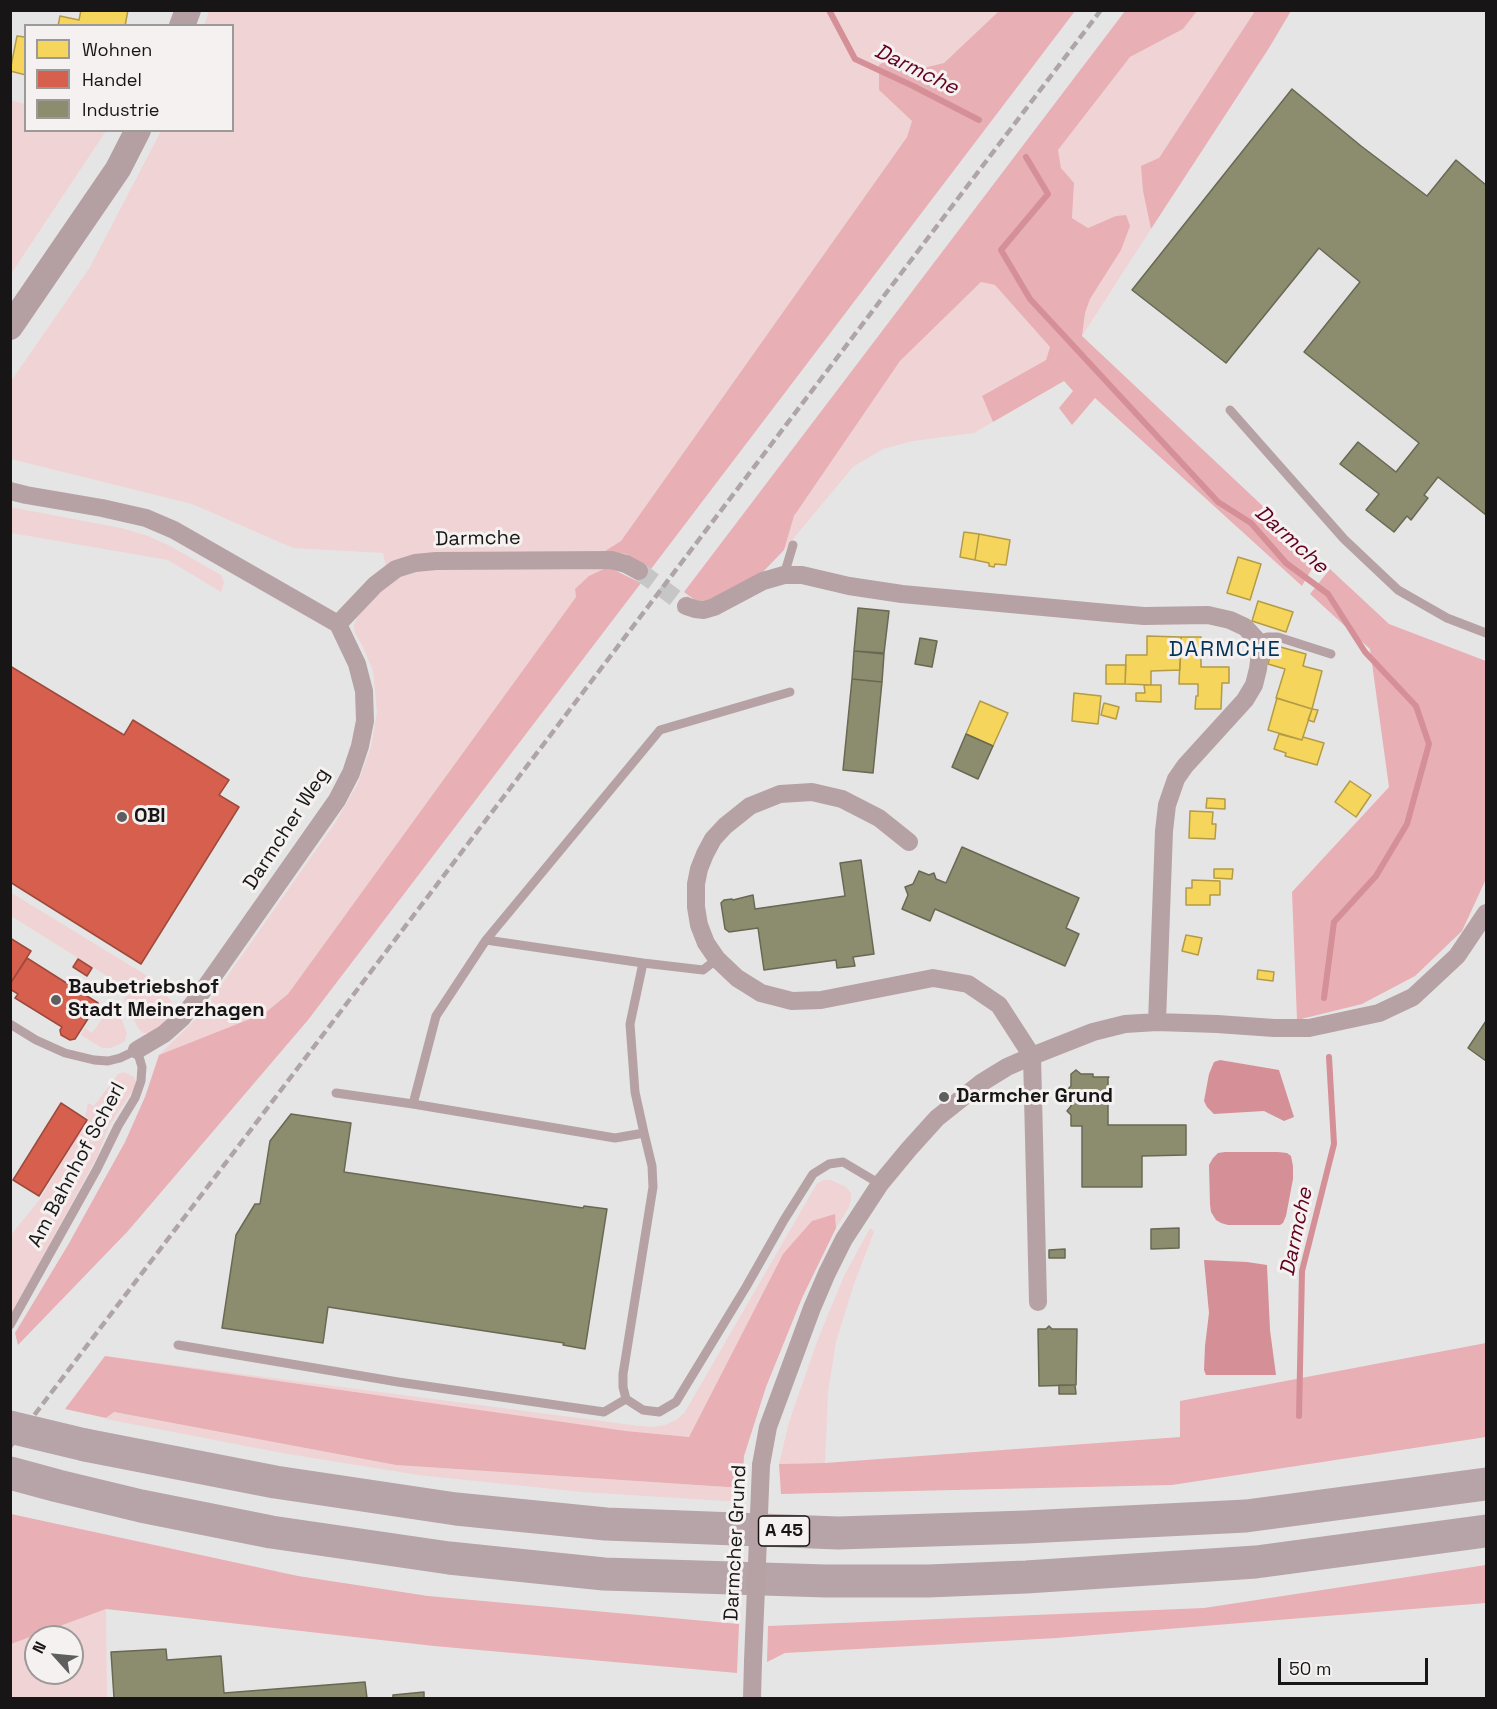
<!DOCTYPE html>
<html>
<head>
<meta charset="utf-8">
<style>
  body { margin:0 }
  #map { position:relative; width:1497px; height:1709px; overflow:hidden; background:#e6e5e5; font-family:"Space Grotesk",sans-serif }
  canvas { display:block }
  .frame { position:absolute; inset:0; border:12px solid #171515; pointer-events:none }
  .legend { position:absolute; left:24px; top:24px; width:210px; height:108px; box-sizing:border-box; background:#f5f1f1; border:2px solid #9c9999; margin:0; padding:8px 10px; list-style:none; font-size:18px; color:#171515 }
  .legend li { display:flex; align-items:center; gap:12px; height:30px }
  .legend b { width:30px; border:2px solid #9c9999 }
  .north { position:absolute; left:24px; top:1625px; width:60px; height:60px; box-sizing:border-box; background:#f5f1f1; border:2px solid #9c9999; border-radius:50%; rotate:297deg; font-size:16px; font-weight:700; line-height:24px; text-align:center; color:#171515 }
  .north::after { content:''; display:block; margin:auto; width:21px; height:27px; background:#5f5e5e; clip-path:polygon(50% 0,100% 100%,50% 72%,0 100%) }
  .scale { position:absolute; left:1278px; top:1658px; width:150px; height:27px; box-sizing:border-box; border:3px solid #171515; border-top:0; padding-left:8px; font-size:18px; line-height:21px; white-space:nowrap; color:#171515; -webkit-text-stroke:4px #f5f1f1; paint-order:stroke }
</style>
</head>
<body>
<div id="map">
<canvas width="1497" height="1709"></canvas>
<div class="frame"></div>
<ul class="legend">
<li><b style="height:16px;background:#f6d55c"></b>Wohnen</li>
<li><b style="height:16px;background:#d6604d"></b>Handel</li>
<li><b style="height:16px;background:#8c8c6e"></b>Industrie</li>
</ul>
<div class="north">N</div>
<div class="scale">50 m</div>
</div>
<script>
const context = document.querySelector('canvas').getContext('2d');
context.lineJoin = 'round';
function paint(path, color) {
  context.fillStyle = color;
  context.fill(path, 'evenodd');
}
function shape(rows) {
  const path = new Path2D();
  for (const r of rows) {
    path.moveTo(r[0], r[1]);
    for (let i = 2; i < r.length; i += 2) path.lineTo(r[i], r[i + 1]);
  }
  return path;
}
function trace(path, color, width, dash) {
  context.strokeStyle = color;
  context.lineWidth = width;
  context.lineCap = dash ? 'butt' : 'round';
  context.setLineDash(dash || []);
  context.stroke(path);
}
function label(font, color, halo, rows, align = 'center') {
  context.font = font + ' "Space Grotesk",sans-serif';
  context.lineWidth = 6;
  context.setLineDash([]);
  context.textBaseline = 'middle';
  context.strokeStyle = halo;
  context.fillStyle = color;
  for (const [text, x, y, turn = 0] of rows) {
    context.save();
    context.translate(x, y);
    context.rotate((+turn || 0) * Math.PI / 180);
    context.textAlign = isNaN(turn) ? turn : align;
    if (halo) context.strokeText(text, 0, 0);
    context.fillText(text, 0, 0);
    context.restore();
  }
}
paint(shape([
  [209,11,999,11,944,63,915,70,886,61,879,90,912,121,907,137,621,541,605,551,411,557,386,567,383,553,293,548,192,504,11,459,11,381,90,267,161,131,232,130,232,26,204,25],
  [1197,11,1255,11,1159,158,1143,191,1151,229,1082,336,1085,313,1090,299,1121,250,1116,217,1088,228,1072,218,1074,184,1061,168,1058,150,1130,57,1183,29],
  [10,100,25,104,26,130,106,131,11,274],
  [981,282,995,285,1050,347,1046,360,982,396,993,422,974,433,913,441,883,449,853,467,784,550,794,516,900,361],
  [10,507,121,528,148,536,170,546,221,575,224,583,221,592,168,560,11,533],
  [608,567,575,589,576,597,288,994,265,1013,159,1055,200,1015,335,823,357,785,371,747,377,712,373,671,363,647,355,633,354,625,358,616,371,601,397,577,419,570],
  [10,892,154,980,175,1006,169,1018,159,1028,149,1033,143,1033,138,1028,124,998,131,991,11,916],
  [112,1010,117,1013,122,1020,127,1034,124,1042,111,1048,102,1048,81,1035,85,1028,92,1033,104,1016,108,1011],
  [124,1072,134,1077,136,1081,134,1089,109,1126,97,1157,11,1315,11,1235,40,1199,88,1118,85,1116,88,1103,94,1106,118,1074],
  [823,1180,831,1180,846,1187,851,1193,851,1200,848,1209,836,1228,835,1215,783,1254,689,1437,626,1431,105,1356,632,1425,651,1427,665,1425,676,1420,685,1412,812,1192,817,1184],
  [870,1228,874,1232,854,1284,836,1342,828,1392,825,1463,779,1464,789,1422,818,1339,844,1276],
  [113,1412,396,1465,742,1488,742,1502,582,1492,418,1475,282,1453,106,1419],
  [106,1609,107,1698,11,1698,11,1644],
  [36,1637,72,1637,72,1673,36,1673]
]), '#f0d3d5');
paint(shape([
  [999,11,1075,11,651,569,626,554,605,551,621,541,907,137,912,121,879,90,879,65,886,61,915,70,944,63],
  [1125,11,1197,11,1183,29,1130,57,1058,150,1061,168,1074,183,1072,218,1088,228,1116,216,1126,215,1130,226,1121,250,1090,299,1085,313,1082,336,1318,558,1302,586,1095,398,1072,425,1059,408,1073,391,1064,381,993,422,982,396,1046,360,1050,347,995,285,981,282,900,361,794,516,784,550,760,575,707,601,695,600,684,592],
  [1255,11,1291,11,1269,48,1151,229,1143,191,1141,166,1159,158],
  [608,567,641,583,308,1020,128,1231,18,1345,15,1333,68,1245,125,1142,145,1097,159,1055,265,1013,288,994,576,597,575,589,589,576],
  [1330,569,1389,624,1486,661,1486,879,1462,931,1415,976,1362,1004,1297,1020,1292,892,1389,787,1370,649,1310,594],
  [835,1214,836,1228,802,1298,766,1387,744,1456,742,1488,396,1465,114,1412,106,1418,65,1409,105,1356,626,1431,689,1437,783,1254,812,1221],
  [1486,1343,1486,1437,1172,1485,781,1494,779,1464,825,1463,1180,1437,1180,1401],
  [11,1514,298,1576,428,1596,739,1624,737,1673,434,1646,106,1609,11,1644],
  [1486,1565,1486,1603,1057,1638,785,1653,767,1662,768,1626,1204,1608]
]), '#e8afb5');
paint(shape([
  [1220,1060,1279,1070,1294,1117,1284,1121,1264,1111,1214,1114,1207,1107,1204,1101,1209,1074,1214,1062],
  [1225,1152,1278,1152,1287,1153,1291,1156,1293,1166,1293,1179,1286,1216,1283,1223,1280,1225,1228,1225,1221,1223,1216,1220,1211,1212,1210,1204,1209,1165,1213,1158,1218,1153],
  [1204,1260,1247,1262,1267,1265,1270,1330,1276,1375,1206,1375,1204,1370,1205,1346,1209,1313]
]), '#d58f97');
const homes = shape([
  [81,10,128,10,125,26,58,26,60,16,79,20,81,10],
  [26,34,26,75,10,71,17,36,25,37,26,34],
  [964,532,979,534,975,560,960,557,964,532],
  [979,534,1010,540,1006,565,995,564,994,567,989,566,989,563,975,560,979,534],
  [1238,557,1261,564,1250,600,1227,593,1238,557],
  [1258,601,1293,612,1286,632,1252,621,1258,601],
  [1147,636,1181,637,1180,670,1151,671,1151,685,1125,684,1126,655,1147,655,1147,636],
  [1181,637,1201,637,1201,667,1229,667,1229,683,1222,683,1221,709,1195,709,1196,696,1198,696,1198,684,1179,684,1181,637],
  [1273,645,1306,654,1303,666,1322,671,1312,709,1276,698,1285,669,1268,664,1273,645],
  [1106,665,1126,665,1125,684,1106,684,1106,665],
  [1144,685,1161,685,1161,702,1136,701,1136,693,1145,693,1144,685],
  [1074,693,1101,696,1098,724,1072,721,1074,693],
  [1277,698,1312,709,1302,740,1268,730,1277,698],
  [980,701,1008,713,993,746,966,734,980,701],
  [1104,703,1119,707,1116,719,1101,715,1104,703],
  [1312,709,1318,710,1314,722,1308,720,1312,709],
  [1279,734,1302,740,1303,737,1324,743,1317,765,1285,756,1286,753,1274,749,1279,734],
  [1350,781,1371,795,1356,817,1335,802,1350,781],
  [1207,798,1225,799,1225,809,1206,808,1207,798],
  [1190,811,1213,812,1212,824,1216,824,1215,839,1189,838,1190,811],
  [1214,869,1233,869,1232,879,1214,878,1214,869],
  [1192,880,1220,881,1220,895,1210,895,1210,905,1186,905,1186,888,1192,888,1192,880],
  [1186,935,1202,938,1198,955,1182,951,1186,935],
  [1258,970,1274,972,1273,981,1257,979,1258,970]
]);
paint(homes, '#f6d55c');
trace(homes, '#b39b47', 1.5);
const shops = shape([
  [10,666,124,735,133,720,229,780,219,795,239,807,141,964,10,882,10,666],
  [10,938,31,951,10,984,10,938],
  [27,958,98,1003,75,1039,70,1040,61,1035,60,1030,62,1027,15,998,18,994,10,989,10,984,27,958],
  [78,959,92,968,87,976,73,967,78,959],
  [61,1103,87,1120,39,1196,13,1180,61,1103]
]);
paint(shops, '#d6604d');
trace(shops, '#9d4a3c', 1.5);
const industry = shape([
  [1292,89,1361,146,1427,196,1456,160,1486,185,1486,515,1438,477,1424,495,1428,498,1411,520,1407,516,1394,532,1366,510,1379,494,1340,464,1358,442,1396,472,1419,443,1304,352,1360,282,1319,248,1226,363,1132,290,1292,89],
  [858,608,889,611,884,653,854,651,858,608],
  [920,638,937,641,932,667,915,664,920,638],
  [854,651,884,654,882,682,852,679,854,651],
  [852,679,882,682,873,773,843,770,852,679],
  [966,734,993,746,978,779,952,767,966,734],
  [962,847,1079,898,1066,928,1079,934,1065,966,935,909,930,921,902,909,908,895,905,887,913,884,919,871,929,875,934,873,936,879,946,883,962,847],
  [861,860,874,954,853,957,855,966,837,968,836,960,764,970,758,928,729,932,725,929,721,903,724,900,732,899,733,900,753,895,755,909,845,896,840,863,861,860],
  [1486,1021,1486,1061,1468,1048,1486,1021],
  [1076,1070,1081,1074,1093,1074,1093,1077,1109,1077,1108,1078,1108,1125,1186,1125,1186,1155,1142,1156,1142,1187,1082,1187,1082,1126,1071,1126,1071,1115,1067,1111,1071,1106,1071,1095,1067,1090,1071,1086,1071,1074,1076,1070],
  [291,1114,351,1123,344,1172,583,1208,584,1206,607,1209,585,1349,563,1345,564,1343,328,1307,323,1343,222,1328,236,1235,255,1204,260,1204,270,1141,291,1114],
  [1179,1228,1179,1248,1151,1249,1151,1229,1179,1228],
  [1065,1249,1065,1258,1049,1258,1049,1250,1065,1249],
  [1049,1326,1052,1329,1077,1329,1076,1385,1039,1386,1038,1329,1046,1329,1049,1326],
  [1059,1385,1075,1385,1076,1394,1059,1394,1059,1385],
  [166,1649,167,1660,221,1656,224,1693,365,1682,367,1698,114,1698,111,1652,166,1649],
  [424,1692,424,1698,393,1698,393,1695,424,1692]
]);
paint(industry, '#8c8c6e');
trace(industry, '#696853', 1.5);
trace(shape([
  [829,10,855,59,913,86,979,120],
  [1026,157,1048,194,1001,250,1030,299,1218,502,1251,523,1286,563,1328,594,1365,652,1416,706,1429,744,1407,824,1376,876,1334,922,1324,998],
  [1299,1416,1302,1271,1334,1144,1329,1057]
]), '#d58f97', 6);
trace(shape([
  [639,571,686,606]
]), '#c7c6c6', 18, [18, 9]);
trace(shape([
  [1230,410,1344,539,1398,590,1447,618,1486,633],
  [784,575,793,545],
  [1257,640,1267,637,1278,637,1331,654],
  [486,940,660,730,790,692],
  [643,963,703,970,717,959],
  [10,1024,36,1040,65,1053,94,1060,108,1061,120,1058,137,1050,142,1067,141,1081,135,1098,118,1126,97,1169,10,1325],
  [336,1093,413,1104,615,1138,644,1133,652,1166,653,1187,623,1374,623,1387,626,1399],
  [413,1104,436,1016,486,940,643,963,630,1024,635,1092,644,1133],
  [178,1345,398,1382,604,1412,626,1399,643,1410,659,1412,676,1402,746,1287,784,1220,813,1174,829,1164,843,1162,880,1184]
]), '#b6a2a4', 9);
trace(shape([
  [10,491,26,495,102,508,146,518,174,530,338,624,357,664,364,691,365,721,360,746,351,773,337,800,202,992,182,1018,164,1034,137,1050],
  [686,606,695,609,704,610,714,607,763,581,784,575,802,575,849,586,902,594,1108,613,1144,616,1208,615,1230,620,1245,627,1257,640,1260,653,1258,669,1254,685,1245,700,1185,766,1176,779,1167,805,1164,831,1157,1022],
  [338,624,375,585,396,569,415,563,436,561,611,560,626,564,639,571],
  [909,842,879,818,842,799,812,792,780,794,750,806,725,826,713,839,705,854,699,869,696,884,696,907,699,925,706,943,717,959,737,978,761,993,792,1001,821,1000,933,978,968,984,999,1005,1032,1056,1038,1302],
  [761,1465,768,1427,812,1308,827,1273,844,1239,880,1184,909,1149,937,1118,981,1083,1007,1067,1032,1056,1093,1032,1125,1024,1157,1022,1217,1024,1274,1028,1309,1028,1379,1013,1413,997,1457,956,1486,913],
  [752,1698,753,1661]
]), '#b6a2a4', 18);
trace(shape([
  [182,26,188,10],
  [10,327,118,169,138,130]
]), '#b49fa2', 26);
trace(shape([
  [85,1445,275,1482,456,1509,606,1524,838,1533,1026,1527,1246,1516,1486,1484],
  [10,1473,58,1486,141,1506,271,1532,449,1558,604,1574,826,1581,928,1581,1026,1577,1256,1562,1486,1531]
]), '#b6a4a9', 33);
trace(shape([
  [10,1447,1101,10]
]), '#afa5a7', 4.5, [9, 4.5]);
trace(shape([
  [753,1661,761,1465]
]), '#b6a2a4', 18);
trace(shape([
  [10,1427,85,1445]
]), '#b6a4a9', 33);
for (const [x, y, r, color] of [
  [122,817,6,"#5f5e5e"],
  [56,1000,6,"#5f5e5e"],
  [944,1097,6,"#5f5e5e"]
]) {
  const dot = new Path2D();
  dot.arc(x, y, r, 0, 2 * Math.PI);
  context.fillStyle = color;
  context.fill(dot);
  trace(dot, '#f5f1f1', 2);
}
for (const [x, y, w] of [
  [784,1531,51]
]) {
  const box = new Path2D();
  box.roundRect(x - w / 2, y - 15, w, 30, 4.5);
  context.fillStyle = '#f5f1f1';
  context.fill(box);
  trace(box, '#171515', 1.5);
}
label('bold 18px', '#171515', null, [
  ["A 45",784,1531]
]);
label('20px', '#171515', '#f5f1f1', [
  ["Darmche",478,539,-1],
  ["Darmcher Weg",287,829,-57],
  ["Am Bahnhof Scherl",77,1165,-62],
  ["Darmcher Grund",736,1543,-87]
]);
label('bold 20px', '#171515', '#f5f1f1', [
  ["OBI",134,817],
  ["Baubetriebshof",68,988],
  ["Stadt Meinerzhagen",68,1011],
  ["Darmcher Grund",956,1097]
], 'left');
label('italic 21px', '#61001e', '#f5f1f1', [
  ["Darmche",916,70,26],
  ["Darmche",1291,540,42],
  ["Darmche",1297,1232,-78]
]);
context.letterSpacing = '1.5px';
label('22px', '#033357', '#f5f1f1', [
  ["DARMCHE",1225,650]
]);
context.letterSpacing = '0px';
</script>
</body>
</html>
